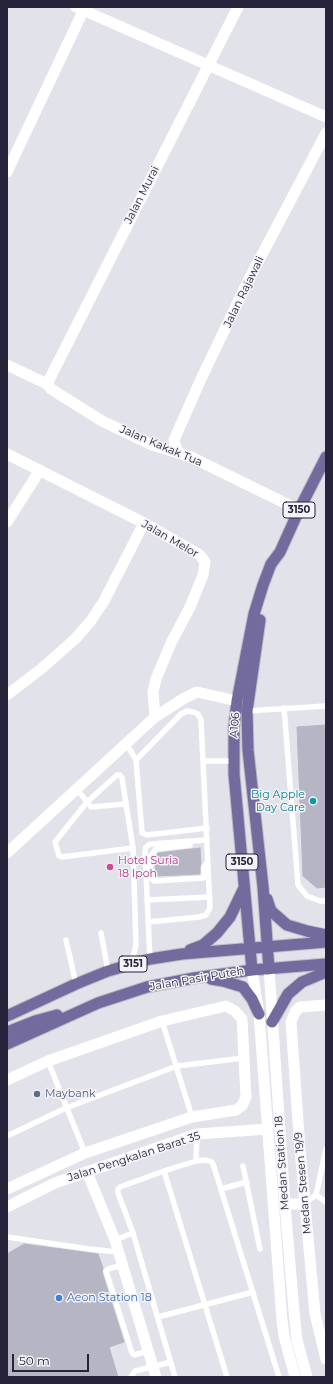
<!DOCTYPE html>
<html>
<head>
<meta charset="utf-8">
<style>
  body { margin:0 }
  #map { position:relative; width:333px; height:1384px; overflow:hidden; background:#e2e2eb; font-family:Montserrat,sans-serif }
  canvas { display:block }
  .frame { position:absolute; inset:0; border:8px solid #27233b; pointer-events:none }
  .scale { position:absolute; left:12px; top:1354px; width:77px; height:18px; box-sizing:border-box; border:2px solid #27233b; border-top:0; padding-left:5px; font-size:12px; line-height:14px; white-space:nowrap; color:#27233b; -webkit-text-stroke:3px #f3f3f8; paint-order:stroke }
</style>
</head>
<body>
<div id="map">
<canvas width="333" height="1384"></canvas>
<div class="frame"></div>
<div class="scale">50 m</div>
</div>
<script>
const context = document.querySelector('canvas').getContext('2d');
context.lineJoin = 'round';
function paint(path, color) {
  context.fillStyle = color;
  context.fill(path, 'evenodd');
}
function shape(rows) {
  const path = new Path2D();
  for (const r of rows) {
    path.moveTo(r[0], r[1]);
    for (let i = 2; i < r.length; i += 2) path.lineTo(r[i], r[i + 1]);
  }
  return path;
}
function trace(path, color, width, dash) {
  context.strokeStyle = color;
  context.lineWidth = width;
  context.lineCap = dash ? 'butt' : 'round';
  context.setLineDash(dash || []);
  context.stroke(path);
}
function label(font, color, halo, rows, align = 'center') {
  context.font = font + ' Montserrat,sans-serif';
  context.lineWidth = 3;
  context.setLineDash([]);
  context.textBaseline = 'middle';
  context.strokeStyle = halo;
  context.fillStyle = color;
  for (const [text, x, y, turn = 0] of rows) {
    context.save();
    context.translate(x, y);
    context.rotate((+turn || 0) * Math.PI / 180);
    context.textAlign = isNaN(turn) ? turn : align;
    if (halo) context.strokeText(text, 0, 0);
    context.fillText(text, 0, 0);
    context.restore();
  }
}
const building = shape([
  [326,725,326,887,317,888,303,876,297,727,326,725],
  [200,848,201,863,200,867,200,874,156,876,155,858,158,853,200,848],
  [24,1244,98,1254,103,1268,102,1272,124,1342,109,1347,118,1377,7,1377,7,1254,24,1244]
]);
paint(building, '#b5b5c3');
trace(building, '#b5b5c4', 1);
const primary = shape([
  [260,620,247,711,248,750,263,887,269,969],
  [267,899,271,911,287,925,307,931,326,935],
  [190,950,203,945,217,933,230,917,244,888],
  [252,970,234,774,234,727,237,701,254,614,263,585,271,564,280,552,299,510,326,457],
  [211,979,223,981,243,987,252,999,259,1014],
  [7,1016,76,984,108,971,150,959,182,954,326,942],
  [272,1022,288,994,302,982,326,972],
  [7,1032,35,1021,57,1015],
  [7,1044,98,1003,147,987,194,978,252,970,326,964]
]);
trace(primary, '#bebdc4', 13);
trace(shape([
  [284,708,298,885,307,896,320,901,326,901],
  [247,711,326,706],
  [126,743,136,760,142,833,147,835,207,828],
  [136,760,181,714,187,711,193,712,198,714,201,720,210,908,206,915,199,917,149,922],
  [203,761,234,761],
  [77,789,91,807,126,804],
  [190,845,156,849,150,857,151,878,154,881,203,878,204,877,204,867,208,861],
  [147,900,210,897],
  [101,933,108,971],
  [66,940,76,984],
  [150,959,145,852,146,847,150,844,207,840],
  [131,965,136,945,133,848,122,778,120,775,117,775,87,802,55,842,59,856,62,857,133,848],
  [162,1021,192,1117],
  [48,1061,85,1153],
  [7,1136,66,1108,177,1066,244,1058],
  [196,1161,197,1134],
  [243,1166,260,1249],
  [164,1171,227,1377],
  [221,1189,247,1182],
  [316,1195,326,1202],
  [305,1203,316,1195,326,1149],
  [7,1237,89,1249,119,1252],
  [115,1240,133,1233],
  [123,1265,108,1269,106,1271,132,1353,134,1355,148,1351],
  [158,1317,253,1292],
  [131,1377,135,1371,171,1362],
  [175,1377,133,1233,118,1193,118,1189,120,1187,164,1171,196,1161,206,1160,212,1162,214,1167,279,1377]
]), '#fff', 5.5);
trace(shape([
  [76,7,326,117],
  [7,172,85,7],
  [7,365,47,384,51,389,102,421,152,445,191,457,299,510],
  [47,384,238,7],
  [179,453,175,445,174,440,201,379,246,285,326,133],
  [7,454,144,523,200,555,205,562,203,575,190,607,171,643,156,679,153,692,155,717],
  [7,522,40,470],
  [7,695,41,669,75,639,90,622,104,601,144,523],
  [7,853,155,717,183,699,197,692,237,701],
  [326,1005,300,1007,295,1012,291,1022,300,1149,315,1314,326,1359],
  [7,1080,48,1061,162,1021,226,1006,235,1011,242,1019,246,1097,242,1106,236,1110,192,1117,85,1153,7,1189],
  [87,1172,115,1240,156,1377],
  [285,1204,305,1204],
  [7,1207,55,1183,197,1134,268,1129]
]), '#fff', 11);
trace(shape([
  [269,969,285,1204,294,1311,297,1340,307,1377],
  [252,970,259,1014,282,1320,284,1336,295,1377]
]), '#fff', 11);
trace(primary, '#736a9e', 11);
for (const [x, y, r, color] of [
  [313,801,4,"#0f9aa8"],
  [110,867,4,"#d1479c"],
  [37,1094,4,"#5c6f8a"],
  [59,1298,4,"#3f7fe0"]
]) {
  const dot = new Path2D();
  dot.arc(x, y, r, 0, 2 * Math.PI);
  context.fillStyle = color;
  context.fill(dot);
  trace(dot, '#f3f3f8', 1.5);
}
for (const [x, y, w] of [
  [299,510,32],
  [242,862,32],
  [133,964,28]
]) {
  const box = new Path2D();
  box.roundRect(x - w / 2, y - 8, w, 16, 3);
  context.fillStyle = '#f3f3f8';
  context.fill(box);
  trace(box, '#27233b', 1);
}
label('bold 10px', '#27233b', null, [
  ["3150",299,510],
  ["3150",242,862],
  ["3151",133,964]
]);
label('11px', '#27233b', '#f3f3f8', [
  ["Jalan Murai",142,195,-63],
  ["Jalan Rajawali",244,292,-64],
  ["Jalan Kakak Tua",161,446,23],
  ["Jalan Melor",170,539,30],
  ["A106",235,725,-86],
  ["Jalan Pasir Puteh",197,979,-10],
  ["Jalan Pengkalan Barat 35",134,1157,-18],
  ["Medan Station 18",282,1163,-94],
  ["Medan Stesen 19/9",303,1183,-95]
]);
label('11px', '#0d838f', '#f3f3f8', [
  ["Big Apple",305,795],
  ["Day Care",305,808]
], 'right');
label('11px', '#b23c85', '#f3f3f8', [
  ["Hotel Suria",118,861],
  ["18 Ipoh",118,874]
], 'left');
label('11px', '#4e5e75', '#f3f3f8', [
  ["Maybank",45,1094]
], 'left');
label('11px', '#366cbe', '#f3f3f8', [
  ["Aeon Station 18",67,1298]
], 'left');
</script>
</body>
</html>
